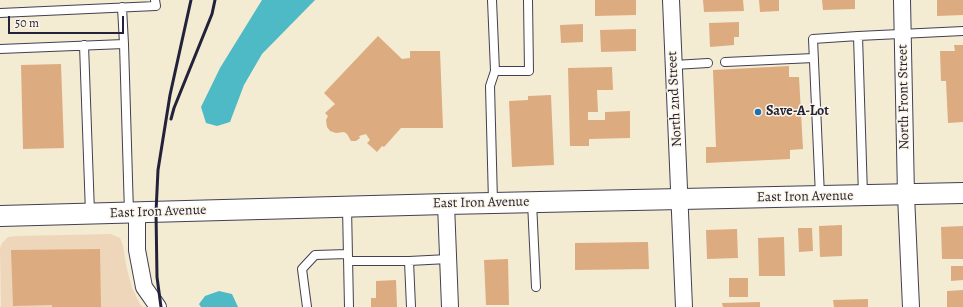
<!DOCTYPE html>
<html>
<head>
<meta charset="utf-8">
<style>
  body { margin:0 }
  #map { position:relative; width:963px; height:307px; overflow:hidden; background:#f4ebd3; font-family:Alegreya,serif }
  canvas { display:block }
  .scale { position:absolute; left:8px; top:16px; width:116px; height:18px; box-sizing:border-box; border:2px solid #22223b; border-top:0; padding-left:5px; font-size:12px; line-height:14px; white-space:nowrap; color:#22223b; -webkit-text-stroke:3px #fcf5e5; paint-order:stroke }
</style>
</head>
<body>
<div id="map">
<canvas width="963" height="307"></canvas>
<div class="scale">50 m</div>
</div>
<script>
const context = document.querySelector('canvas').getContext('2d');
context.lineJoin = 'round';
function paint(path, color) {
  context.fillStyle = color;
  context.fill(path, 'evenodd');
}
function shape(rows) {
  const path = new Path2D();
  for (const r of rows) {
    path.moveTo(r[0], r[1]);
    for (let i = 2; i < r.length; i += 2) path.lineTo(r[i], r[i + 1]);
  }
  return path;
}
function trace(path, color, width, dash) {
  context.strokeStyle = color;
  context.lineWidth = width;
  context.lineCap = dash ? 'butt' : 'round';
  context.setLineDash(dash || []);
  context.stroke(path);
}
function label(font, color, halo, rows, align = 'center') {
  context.font = font + ' Alegreya,serif';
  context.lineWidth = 3;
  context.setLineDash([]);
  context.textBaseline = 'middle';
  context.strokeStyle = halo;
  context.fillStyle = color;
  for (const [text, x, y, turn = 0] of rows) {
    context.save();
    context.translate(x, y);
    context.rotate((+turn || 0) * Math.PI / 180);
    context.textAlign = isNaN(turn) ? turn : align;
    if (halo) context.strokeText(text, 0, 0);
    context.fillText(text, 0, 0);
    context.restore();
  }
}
paint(shape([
  [111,234,120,238,123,245,126,265,132,288,140,304,143,307,1,307,0,248,2,243,8,237,17,236]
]), '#eed6bb');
paint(shape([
  [262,0,315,0,262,54,244,85,230,122,217,126,206,123,201,107,220,68],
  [219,291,232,294,238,307,201,307,199,304,205,296]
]), '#4dbac6');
paint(shape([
  [595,0,636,0,636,15,595,16],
  [703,0,743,0,744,11,704,12],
  [759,0,779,0,779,11,760,12],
  [822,0,855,0,855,9,823,10],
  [937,0,963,0,963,15,937,16],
  [739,22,739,37,734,37,734,45,710,47,709,23],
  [583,24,583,42,561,43,560,25],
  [636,29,636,51,601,52,600,30],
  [378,36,402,59,410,58,410,51,440,51,443,128,401,128,384,147,382,146,377,152,367,143,370,140,366,134,359,136,360,138,356,141,351,141,347,134,344,132,336,133,330,131,327,127,326,120,328,116,325,113,335,104,324,93],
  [954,45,963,45,963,122,948,123,946,81,941,81,940,51,955,51],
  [61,64,64,148,23,149,21,65],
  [789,66,789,77,799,77,803,149,790,150,790,159,706,163,706,147,716,147,713,70],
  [612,67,613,90,597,90,598,112,588,112,588,120,605,120,605,112,630,111,630,138,589,139,589,146,570,146,568,68],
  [551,95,554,165,512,167,509,101,528,100,528,96],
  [842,225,842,256,820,257,819,226],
  [963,226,963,259,942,259,941,227],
  [798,228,812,228,813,251,799,252],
  [737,229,738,258,707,259,706,230],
  [784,237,785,276,759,276,758,238],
  [648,242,649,269,575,270,575,243],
  [100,249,101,307,52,307,52,305,13,306,11,250],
  [508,259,509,305,486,305,484,260],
  [951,266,963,266,963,280,951,281],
  [729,278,748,278,748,297,729,297],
  [396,280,397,307,371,307,371,298,376,298,376,281],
  [963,290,963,307,947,307,947,291],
  [868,299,868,307,834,307,833,300],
  [760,302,760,307,723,307,722,303]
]), '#ddab80');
const service = shape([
  [492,0,495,71,490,86,493,202],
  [0,13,156,6,155,0],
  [858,36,963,31],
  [124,44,129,213],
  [84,45,90,213],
  [0,49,124,44,122,7],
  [725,62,814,58],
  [674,65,708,63],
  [495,71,529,71,528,0],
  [820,196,813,39,858,36,863,195],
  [532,202,536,287],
  [347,207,349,307],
  [348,261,409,261,411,307],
  [409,261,448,259],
  [307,307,302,269,315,255,348,254]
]);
const minor = shape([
  [671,0,684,307],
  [902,0,906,195,911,307],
  [446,204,450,307],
  [137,212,137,250,144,287,158,307]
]);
const tertiary = shape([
  [0,216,446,204,963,193]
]);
trace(service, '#424052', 10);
trace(minor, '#424052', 18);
trace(tertiary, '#424052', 22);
trace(service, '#fff', 8);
trace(minor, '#fff', 16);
trace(tertiary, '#fff', 20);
trace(shape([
  [171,119,174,108,212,14,215,0],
  [161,307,157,277,156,212,158,170,170,95,191,0]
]), '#22223b', 3);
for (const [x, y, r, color] of [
  [758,112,4,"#1f6fb2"]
]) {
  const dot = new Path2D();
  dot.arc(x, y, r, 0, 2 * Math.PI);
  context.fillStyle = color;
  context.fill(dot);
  trace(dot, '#fcf5e5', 1.5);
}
label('14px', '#22223b', '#fcf5e5', [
  ["North Front Street",904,97,-91],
  ["North 2nd Street",675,99,-93],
  ["East Iron Avenue",805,197,-1],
  ["East Iron Avenue",481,203,-1],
  ["East Iron Avenue",158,212,-2]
]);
label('bold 14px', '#22223b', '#fcf5e5', [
  ["Save-A-Lot",766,112]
], 'left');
</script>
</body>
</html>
